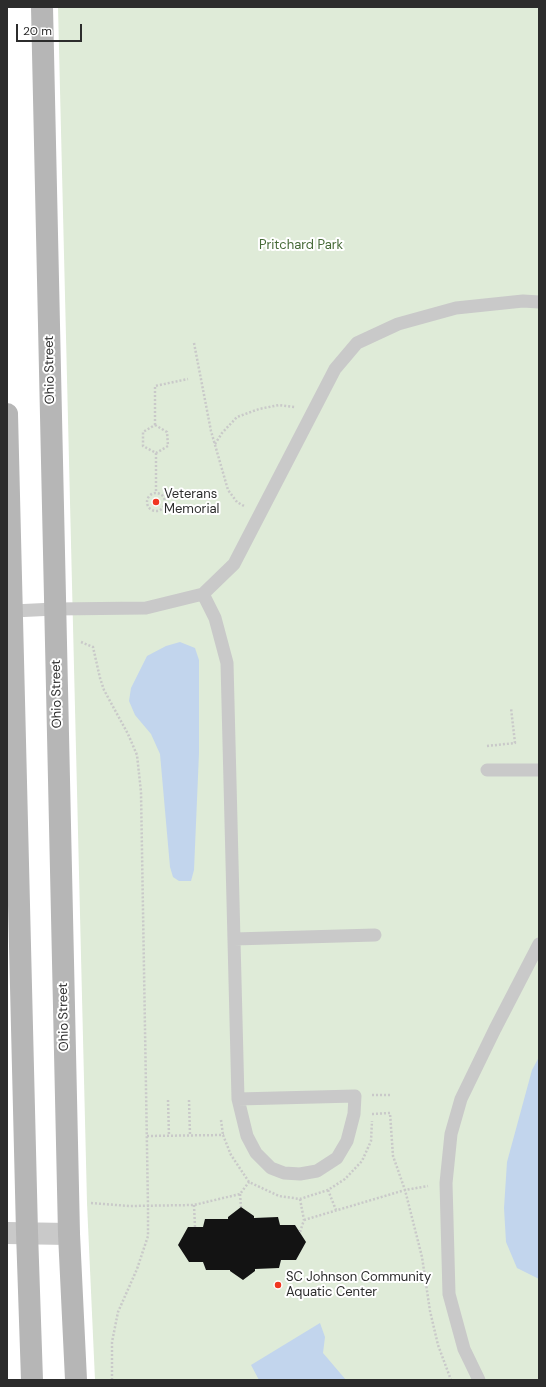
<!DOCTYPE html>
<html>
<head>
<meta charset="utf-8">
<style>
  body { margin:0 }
  #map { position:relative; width:546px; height:1387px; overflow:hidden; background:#fff; font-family:"DM Sans",sans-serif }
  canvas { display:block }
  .frame { position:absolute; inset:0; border:8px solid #2c2c2c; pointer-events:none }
  .scale { position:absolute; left:16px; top:24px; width:66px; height:18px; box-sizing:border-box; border:2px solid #2c2c2c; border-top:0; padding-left:5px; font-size:12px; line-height:14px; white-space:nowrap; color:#2c2c2c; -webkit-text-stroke:3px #fff; paint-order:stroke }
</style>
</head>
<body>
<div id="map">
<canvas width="546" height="1387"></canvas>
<div class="frame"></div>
<div class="scale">20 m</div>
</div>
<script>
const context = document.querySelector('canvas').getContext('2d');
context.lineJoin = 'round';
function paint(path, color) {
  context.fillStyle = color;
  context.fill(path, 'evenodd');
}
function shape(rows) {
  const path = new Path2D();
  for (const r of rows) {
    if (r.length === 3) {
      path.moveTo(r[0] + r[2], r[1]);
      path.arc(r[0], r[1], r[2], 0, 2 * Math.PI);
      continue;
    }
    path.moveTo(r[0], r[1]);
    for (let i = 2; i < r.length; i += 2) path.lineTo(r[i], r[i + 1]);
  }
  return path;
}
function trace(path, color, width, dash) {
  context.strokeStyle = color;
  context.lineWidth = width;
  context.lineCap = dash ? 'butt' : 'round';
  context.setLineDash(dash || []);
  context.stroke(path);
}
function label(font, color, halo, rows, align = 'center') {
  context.font = font + ' "DM Sans",sans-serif';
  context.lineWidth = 4;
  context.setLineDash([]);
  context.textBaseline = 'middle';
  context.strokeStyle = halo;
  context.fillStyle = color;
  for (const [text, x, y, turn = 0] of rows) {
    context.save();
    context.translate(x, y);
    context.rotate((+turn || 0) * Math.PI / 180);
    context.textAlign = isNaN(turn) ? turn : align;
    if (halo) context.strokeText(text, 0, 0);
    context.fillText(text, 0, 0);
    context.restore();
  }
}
paint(shape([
  [58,7,539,7,539,1380,95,1380,87,1203]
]), '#dfebd8');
paint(shape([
  [180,642,195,648,199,660,199,753,194,870,191,881,179,881,173,877,170,867,160,754,151,734,135,715,129,701,131,688,147,656,166,646],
  [539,1057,539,1279,517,1268,506,1242,504,1208,507,1162,532,1070],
  [320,1323,325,1337,323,1353,346,1380,259,1380,251,1365]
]), '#c2d5ed');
paint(shape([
  [241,1207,254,1216,254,1218,278,1217,280,1225,295,1225,306,1242,296,1260,281,1260,279,1268,255,1269,255,1271,243,1280,230,1271,230,1270,206,1270,203,1262,189,1262,178,1245,188,1227,203,1227,205,1219,228,1219,228,1217]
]), '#131313');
trace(shape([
  [194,343,211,431,228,490,237,502,244,506],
  [155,425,167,432,168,446,156,453,143,446,143,432,155,425],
  [155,425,155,386,188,379],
  [215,444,222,433,237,417,259,409,279,405,295,407],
  [156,453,156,493],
  [156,502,9],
  [81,642,93,647,100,678,104,690,128,734,137,755,141,792,148,1207,148,1236,137,1269,118,1312,112,1342,112,1380],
  [487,746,515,743,511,708],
  [372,1095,390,1095],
  [168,1100,169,1136],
  [189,1100,190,1135],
  [372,1114,390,1113,393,1156,405,1190,422,1257,430,1311,438,1345,451,1380],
  [221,1120,223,1135],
  [147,1136,223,1135,231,1155,249,1182,279,1196,300,1199,328,1190,345,1179,362,1161,371,1141,372,1121],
  [328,1190,336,1210],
  [240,1194,241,1207],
  [91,1203,129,1206,194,1205,240,1194,249,1182],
  [194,1205,195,1227],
  [304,1220,405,1190,428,1186],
  [300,1232,304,1220,300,1199]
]), '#c9c9c9', 2.5, [2, 2]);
trace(shape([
  [203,594,215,618,227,663,238,1099,247,1136,256,1153,271,1168,284,1173,300,1174,317,1171,337,1158,347,1141,354,1114,355,1096,238,1099],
  [13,611,55,609,146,608,203,594,234,564,335,369,357,343,398,324,456,308,523,301,539,302],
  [487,770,539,770],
  [234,939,375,935],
  [479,1380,464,1349,449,1294,446,1183,451,1134,461,1099,495,1029,539,944]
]), '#c9c9c9', 13);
trace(shape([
  [7,1233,69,1234]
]), '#c9c9c9', 22);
trace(shape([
  [42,7,69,1234,76,1380],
  [7,414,27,1232,32,1380]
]), '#b6b6b6', 22);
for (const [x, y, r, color] of [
  [156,502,4,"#f03620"],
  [278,1285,4,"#f03620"]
]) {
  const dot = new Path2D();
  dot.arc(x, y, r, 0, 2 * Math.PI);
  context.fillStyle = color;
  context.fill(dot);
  trace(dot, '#fff', 1.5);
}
label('13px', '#466a37', '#fff', [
  ["Pritchard Park",301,246]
]);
label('13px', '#2c2c2c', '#fff', [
  ["Ohio Street",50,370,-91],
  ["Ohio Street",57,694,-91],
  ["Ohio Street",64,1017,-91]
]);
label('13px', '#2c2c2c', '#fff', [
  ["Veterans",164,495],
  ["Memorial",164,510],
  ["SC Johnson Community",286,1278],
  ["Aquatic Center",286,1293]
], 'left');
</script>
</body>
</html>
